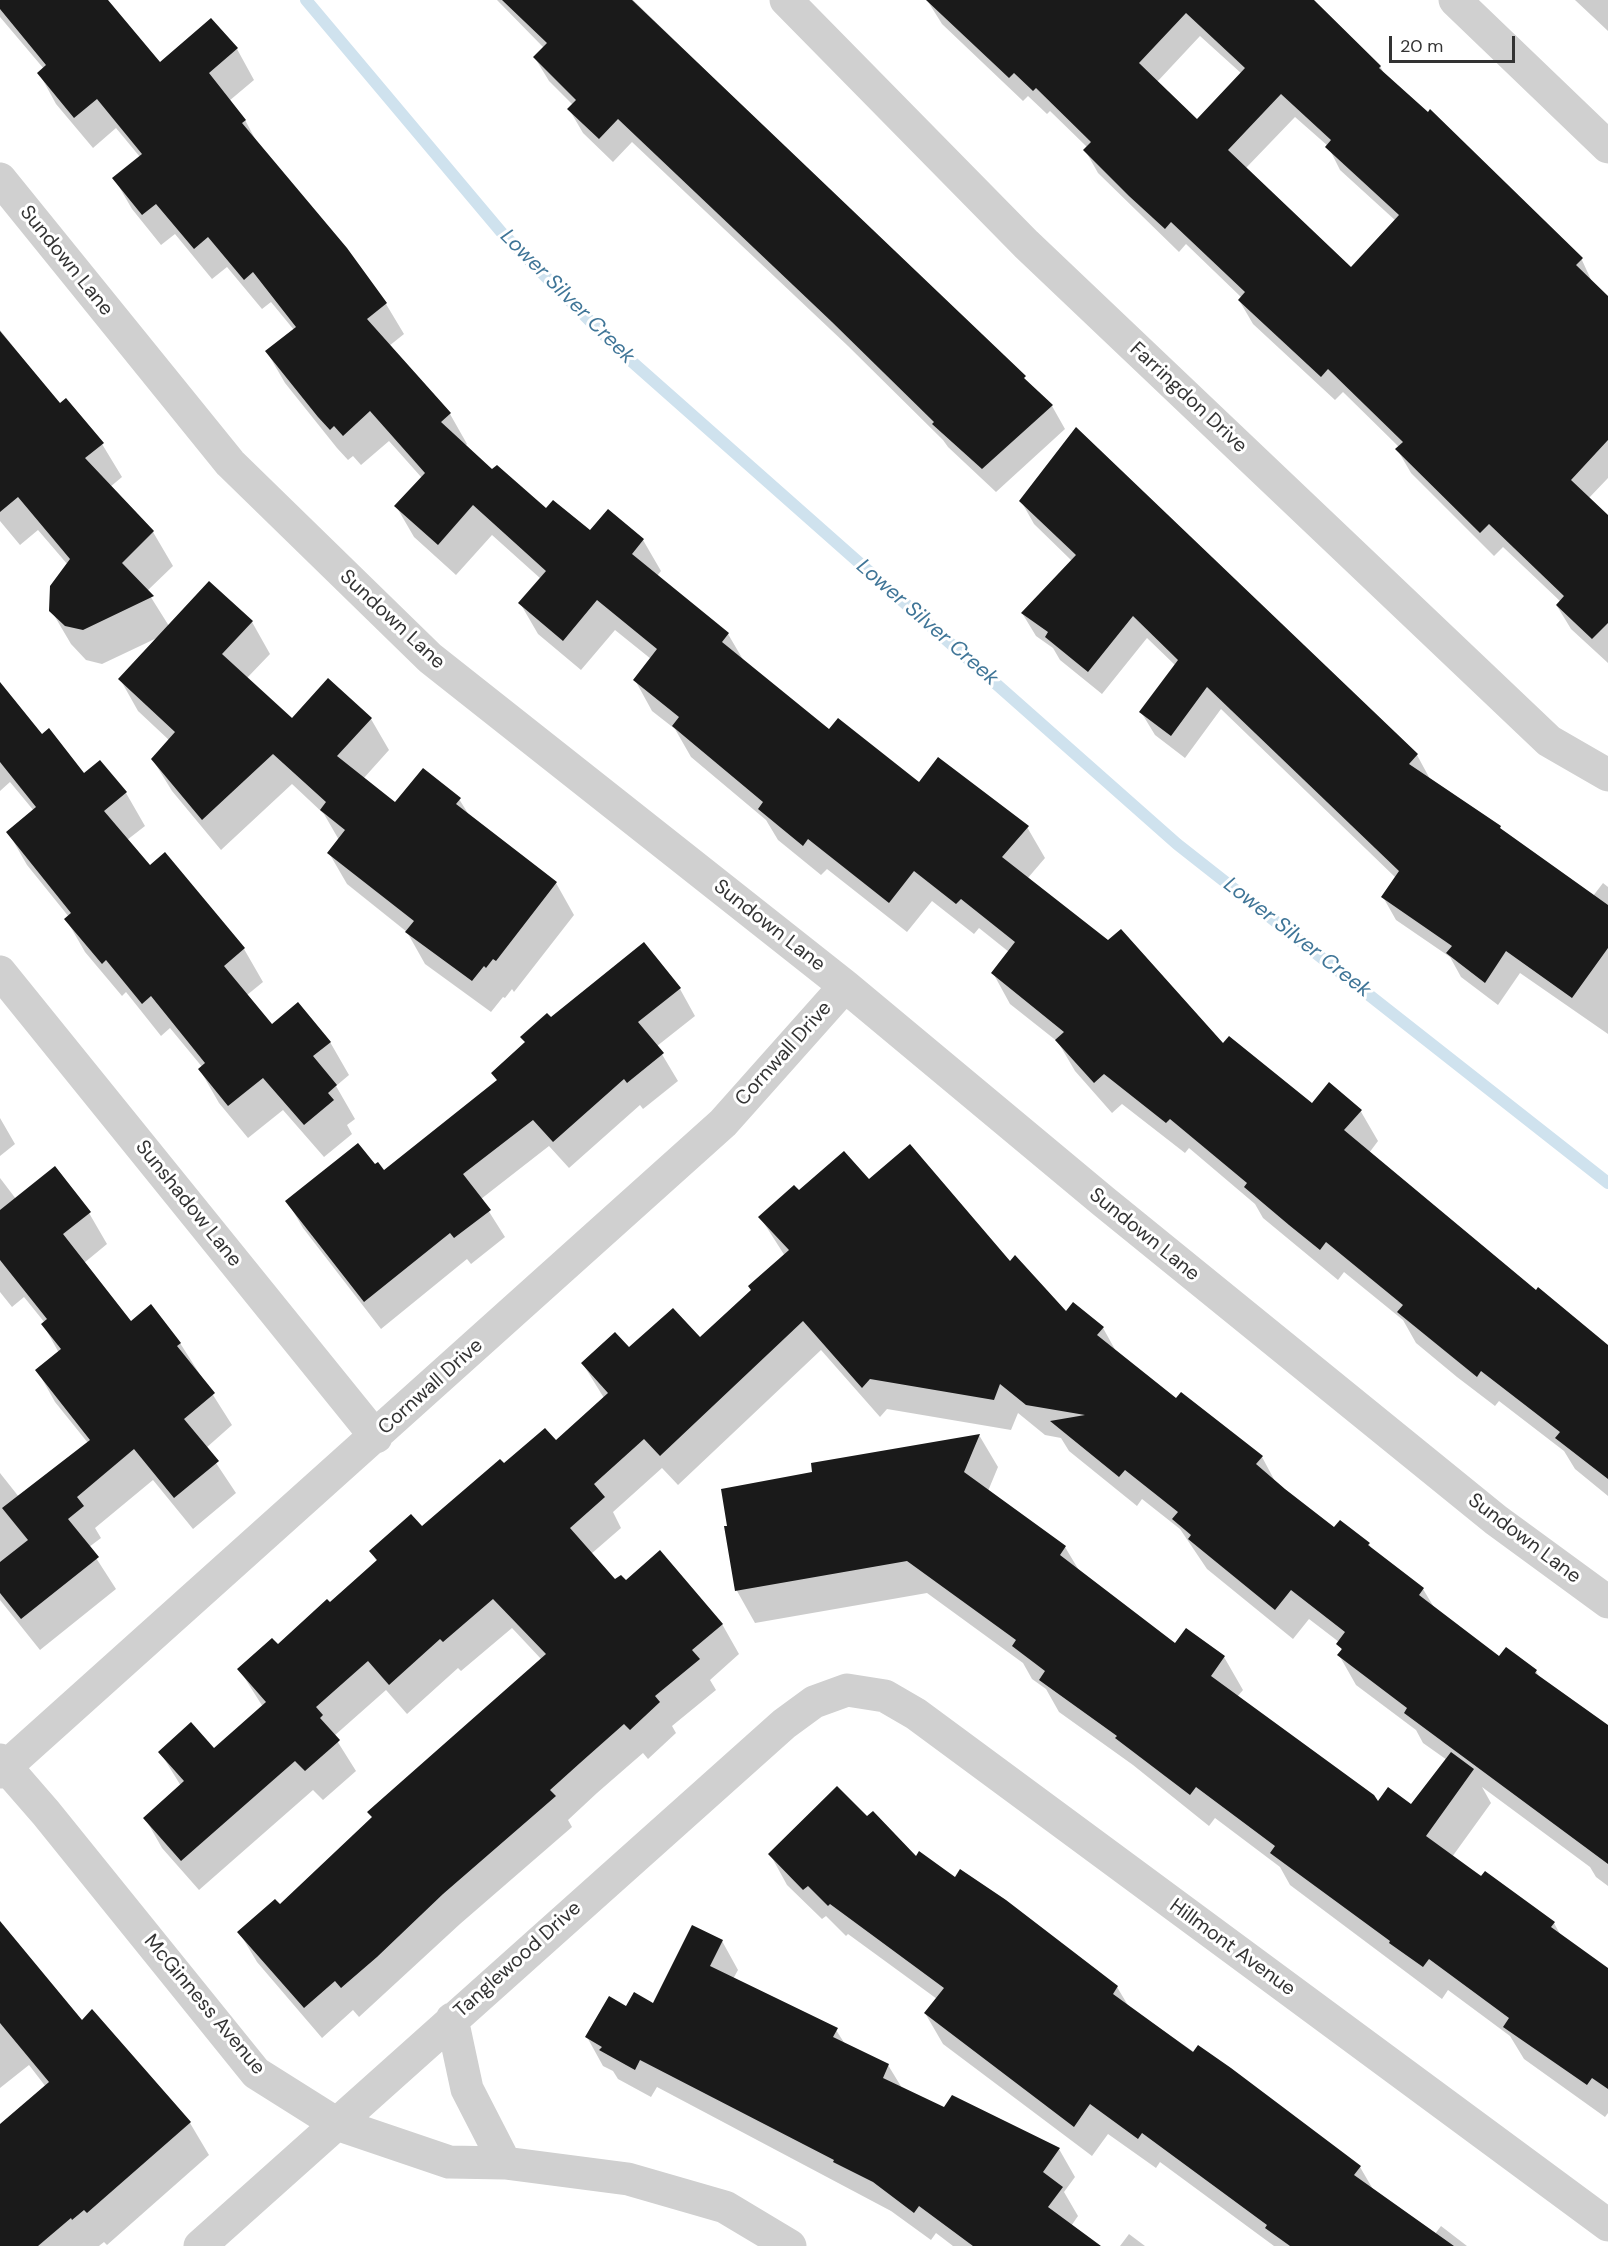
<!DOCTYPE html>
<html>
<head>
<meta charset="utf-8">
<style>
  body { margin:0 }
  #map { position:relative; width:1608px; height:2246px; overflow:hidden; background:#fff; font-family:"DM Sans",sans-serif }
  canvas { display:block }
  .scale { position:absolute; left:1389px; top:36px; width:126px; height:27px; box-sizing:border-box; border:3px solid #333; border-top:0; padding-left:8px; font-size:18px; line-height:21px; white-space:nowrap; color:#333; -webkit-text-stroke:4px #fff; paint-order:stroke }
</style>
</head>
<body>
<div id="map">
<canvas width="1608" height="2246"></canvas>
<div class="scale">20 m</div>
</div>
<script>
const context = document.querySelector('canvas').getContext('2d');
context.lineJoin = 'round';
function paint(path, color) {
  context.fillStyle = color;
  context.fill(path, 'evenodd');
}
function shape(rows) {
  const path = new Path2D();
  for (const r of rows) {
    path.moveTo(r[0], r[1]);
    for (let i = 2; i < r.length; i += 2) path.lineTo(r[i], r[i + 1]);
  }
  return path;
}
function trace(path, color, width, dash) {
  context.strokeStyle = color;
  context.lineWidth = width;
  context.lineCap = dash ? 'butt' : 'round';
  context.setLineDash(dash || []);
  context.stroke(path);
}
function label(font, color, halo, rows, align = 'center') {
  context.font = font + ' "DM Sans",sans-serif';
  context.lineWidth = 6;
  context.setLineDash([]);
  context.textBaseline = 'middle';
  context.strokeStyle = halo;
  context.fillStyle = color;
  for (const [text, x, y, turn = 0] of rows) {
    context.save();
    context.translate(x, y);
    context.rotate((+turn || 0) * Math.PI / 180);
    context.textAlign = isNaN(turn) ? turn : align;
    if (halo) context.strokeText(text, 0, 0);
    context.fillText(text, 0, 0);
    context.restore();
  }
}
paint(shape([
  [0,0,106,0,159,64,237,49,254,80,229,101,245,120,260,148,386,304,404,334,389,346,450,414,467,444,465,446,493,471,546,510,590,532,608,511,643,540,661,571,657,576,728,634,745,663,829,731,919,784,1027,827,1045,858,1027,879,1223,1045,1312,1105,1360,1110,1378,1141,1369,1153,1536,1292,1538,1289,1608,1347,1608,1496,1575,1469,1564,1451,1499,1401,1495,1406,1457,1377,1416,1343,1403,1320,1344,1272,1338,1280,1263,1218,1255,1204,1189,1148,1185,1153,1122,1104,1112,1113,1075,1071,1058,1042,1010,1004,993,973,1009,952,979,928,974,934,932,901,907,932,827,869,821,875,778,840,766,820,691,757,675,729,652,711,635,680,651,659,615,630,581,670,538,634,520,603,541,579,492,535,456,575,414,537,396,506,422,478,389,441,361,465,353,456,348,460,337,448,285,383,267,352,294,330,271,302,262,309,227,267,212,279,175,234,161,245,132,209,114,178,140,157,116,128,93,148,56,104,39,73,44,69,0,17],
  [497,0,633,0,1052,406,1065,429,996,492,948,447,943,440,848,346,632,142,613,162,583,133,569,109,573,105,549,81,535,58,544,48],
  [927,0,1310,0,1380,66,1385,75,1581,258,1593,284,1608,298,1608,478,1588,499,1608,517,1608,663,1571,629,1557,606,1561,602,1503,547,1494,556,1411,473,1397,449,1399,447,1343,392,1335,400,1253,324,1239,300,1242,298,1186,244,1179,252,1098,173,1085,150,1087,147,1050,111,1047,114,1028,96,1023,101,942,24],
  [1200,36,1242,74,1197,121,1157,82],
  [1295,117,1328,146,1340,170,1396,221,1351,269,1245,169],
  [1575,0,1608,0,1608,31],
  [0,330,60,405,102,444,122,477,110,487,153,532,173,566,147,591,169,626,252,622,270,654,247,678,292,720,371,719,389,750,363,779,395,804,459,799,469,815,556,883,574,915,514,992,512,989,505,998,503,997,491,1012,425,964,407,932,347,884,329,853,339,840,324,814,292,784,221,850,172,791,153,760,170,741,138,711,120,679,159,637,102,664,86,660,71,644,51,610,68,565,38,530,20,545,0,521],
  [1076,429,1417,755,1430,779,1593,896,1603,883,1608,887,1608,1034,1520,973,1498,1005,1461,977,1450,957,1396,920,1383,897,1396,878,1221,709,1185,758,1155,735,1141,712,1176,666,1147,638,1102,694,1060,660,1053,648,1036,636,1022,613,1072,561,1034,524,1021,501],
  [0,685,42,736,84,775,100,762,126,793,145,826,127,840,150,867,165,854,244,949,263,982,247,995,272,1026,330,1042,349,1075,336,1086,355,1119,347,1125,352,1134,324,1157,283,1110,248,1138,219,1103,200,1070,203,1068,170,1028,161,1036,126,992,122,996,85,952,66,919,69,917,27,865,8,832,34,811,10,782,0,791],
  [680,989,695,1016,657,1046,678,1081,643,1109,640,1105,569,1168,549,1146,481,1199,505,1237,471,1264,467,1259,381,1329,303,1228,287,1201,375,1166,384,1172,498,1082,493,1074,551,1019],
  [0,1118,15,1144,0,1156],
  [0,1178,16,1199,89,1213,107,1244,84,1263,130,1323,180,1343,232,1425,206,1448,236,1493,193,1529,153,1480,95,1528,101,1538,89,1547,116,1589,40,1650,0,1600,0,1473,19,1497,88,1443,55,1402,37,1370,59,1353,43,1324,45,1323,24,1297,12,1307,0,1292],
  [869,1181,1009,1263,1066,1313,1103,1328,1117,1353,1176,1400,1262,1457,1276,1483,1334,1529,1369,1544,1372,1550,1423,1589,1435,1609,1499,1658,1536,1671,1540,1678,1608,1739,1608,1886,1596,1877,1590,1867,1482,1787,1491,1803,1452,1857,1554,1923,1561,1936,1608,1970,1608,2113,1605,2117,1524,2059,1510,2036,1448,1990,1442,1999,1290,1885,1280,1867,1215,1818,1209,1826,1133,1765,1059,1712,1046,1689,1032,1679,1023,1663,927,1593,755,1623,737,1591,726,1528,814,1474,979,1435,998,1467,988,1491,1065,1547,1080,1572,1176,1645,1224,1657,1243,1690,1237,1697,1378,1804,1411,1806,1447,1760,1423,1743,1416,1730,1356,1685,1339,1655,1342,1652,1339,1642,1309,1619,1293,1639,1207,1569,1180,1529,1142,1499,1137,1506,1069,1451,1061,1438,1045,1435,1018,1413,1011,1430,887,1409,880,1417,821,1350,678,1485,662,1468,613,1512,621,1528,591,1554,615,1581,626,1582,722,1624,739,1654,710,1680,716,1690,672,1726,676,1733,648,1759,643,1753,597,1793,568,1820,572,1827,460,1924,359,2017,353,2010,322,2038,257,1962,239,1932,280,1906,542,1660,512,1628,461,1671,458,1668,407,1714,386,1690,334,1736,356,1771,323,1800,313,1790,199,1890,162,1848,145,1818,181,1786,160,1752,214,1750,263,1707,239,1669,278,1646,377,1562,371,1551,422,1528,504,1466,556,1443,604,1398,583,1364,629,1349,700,1339,752,1291,785,1256,760,1217,799,1192],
  [867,1819,916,1858,955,1879,1117,1987,1129,2007,1360,2167,1374,2191,1435,2234,1441,2226,1467,2246,1274,2246,1160,2162,1156,2168,1108,2134,1092,2156,943,2044,925,2013,937,1999,848,1934,846,1936,826,1916,822,1919,787,1885,770,1854],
  [0,1923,82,2022,190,2123,209,2155,107,2245,104,2242,99,2246,0,2246,0,2126,46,2087,29,2065,0,2088],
  [722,1941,738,1970,733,1979,836,2030,845,2044,888,2065,902,2088,944,2109,1059,2149,1075,2177,1064,2192,1078,2216,1071,2226,1099,2246,953,2246,936,2233,931,2240,891,2211,657,2087,651,2097,618,2079,613,2071,603,2066,587,2037,627,2008,654,2005],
  [1129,2234,1145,2246,1120,2246]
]), '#0003');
trace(shape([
  [306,0,502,233,621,352,1177,844,1608,1183]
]), '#cfe2ee', 12);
paint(shape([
  [0,0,108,0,160,62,211,18,238,48,209,73,246,120,242,123,347,248,387,303,367,319,451,413,441,422,492,469,497,465,546,508,553,500,590,530,608,509,644,539,632,554,729,633,722,642,829,729,838,718,919,782,938,757,1029,826,1002,857,1108,940,1121,929,1223,1043,1229,1036,1312,1103,1329,1082,1362,1110,1344,1130,1536,1290,1538,1287,1608,1345,1608,1479,1555,1438,1560,1432,1481,1371,1477,1377,1397,1312,1403,1305,1326,1242,1320,1250,1289,1225,1244,1187,1247,1183,1170,1119,1166,1123,1104,1074,1094,1083,1055,1040,1064,1032,991,973,1015,942,961,899,956,904,914,871,889,903,808,839,803,846,758,809,763,802,672,726,679,717,633,680,657,649,597,600,563,641,518,603,546,571,473,505,438,545,394,506,425,473,370,411,343,436,334,426,330,430,318,417,265,351,296,327,253,272,244,280,208,237,194,249,156,204,142,215,112,178,142,154,97,99,74,118,37,73,46,65,0,9],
  [502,0,632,0,1026,376,1024,378,1053,405,982,469,932,424,934,422,832,322,618,119,599,139,567,109,576,100,533,57,547,43],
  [926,0,1314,0,1381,66,1379,68,1428,112,1430,109,1583,258,1576,265,1608,296,1608,440,1571,480,1608,515,1608,623,1592,639,1556,605,1564,596,1489,524,1480,533,1395,449,1403,442,1328,369,1321,377,1238,300,1245,292,1171,222,1165,229,1129,196,1083,150,1091,142,1036,88,1033,91,1014,73,1009,78],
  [1186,13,1245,68,1197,119,1139,63],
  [1281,94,1331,140,1325,147,1399,215,1351,267,1228,150],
  [0,331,60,403,66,398,104,443,85,458,154,531,122,563,154,596,83,630,65,626,49,611,50,586,70,559,18,497,0,512],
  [1076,427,1418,754,1409,764,1501,826,1500,828,1608,905,1608,948,1572,998,1506,951,1485,983,1446,953,1452,946,1381,897,1399,871,1207,687,1171,736,1139,712,1178,660,1133,616,1088,672,1045,637,1048,632,1021,613,1076,555,1019,501],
  [209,581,253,621,222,654,292,718,328,678,372,718,337,756,395,802,423,768,461,798,456,804,557,882,496,961,493,959,486,968,484,966,472,981,405,932,414,921,327,853,345,830,320,810,326,802,273,754,202,820,151,759,175,732,118,679],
  [0,682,42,734,49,728,84,773,100,760,127,792,104,811,150,865,165,852,245,948,224,966,272,1024,298,1002,331,1042,313,1056,337,1085,328,1093,334,1100,304,1125,263,1078,228,1106,198,1069,205,1063,151,996,142,1004,106,960,102,964,64,919,71,913,6,832,36,807,0,762],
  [644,942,681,988,638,1022,664,1053,627,1083,624,1079,553,1142,533,1120,463,1174,491,1210,454,1238,450,1233,364,1302,285,1201,358,1143,375,1164,378,1162,384,1170,497,1080,491,1073,525,1042,520,1037,547,1013,551,1017],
  [910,1144,1010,1261,1015,1255,1066,1311,1073,1302,1104,1327,1097,1335,1176,1398,1181,1392,1231,1431,1263,1456,1256,1464,1285,1489,1334,1527,1340,1520,1370,1543,1368,1545,1424,1588,1419,1595,1499,1656,1506,1647,1537,1670,1535,1673,1608,1725,1608,1864,1404,1713,1407,1708,1337,1655,1342,1649,1336,1644,1345,1632,1291,1590,1275,1610,1188,1539,1191,1535,1172,1519,1178,1512,1125,1470,1119,1477,1050,1421,1085,1415,1026,1405,1000,1384,994,1400,870,1379,862,1388,803,1321,660,1456,644,1439,594,1484,605,1497,570,1528,615,1579,621,1575,626,1580,660,1550,723,1624,692,1650,700,1659,655,1696,660,1702,630,1730,624,1724,580,1763,550,1790,556,1796,443,1894,377,1957,341,1988,335,1981,304,2008,237,1932,275,1899,280,1904,372,1817,367,1812,546,1654,493,1599,443,1642,440,1639,389,1685,368,1661,316,1707,323,1715,320,1718,340,1740,338,1742,305,1771,295,1761,181,1861,143,1818,184,1781,158,1752,191,1722,214,1748,266,1702,237,1669,272,1638,278,1644,327,1599,330,1602,377,1560,369,1551,411,1514,422,1526,500,1459,504,1463,545,1428,556,1440,608,1393,581,1363,615,1332,629,1347,673,1308,700,1337,751,1290,748,1286,789,1250,758,1217,794,1185,799,1190,844,1151,869,1179],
  [55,1166,91,1212,63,1234,131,1321,151,1304,181,1343,177,1346,215,1393,184,1419,219,1461,174,1498,134,1449,77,1497,84,1506,68,1519,99,1557,21,1619,0,1593,0,1562,28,1540,2,1508,90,1440,35,1370,61,1349,41,1324,47,1319,0,1260,0,1210],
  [980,1434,964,1472,1066,1546,1060,1555,1175,1643,1186,1628,1225,1656,1211,1676,1374,1795,1378,1801,1388,1787,1411,1804,1451,1752,1474,1769,1426,1836,1481,1876,1485,1871,1555,1922,1551,1927,1608,1968,1608,2089,1592,2078,1587,2085,1503,2027,1509,2018,1429,1959,1423,1967,1389,1943,1390,1941,1270,1853,1275,1846,1196,1787,1190,1795,1115,1738,1117,1736,1039,1680,1045,1671,1012,1646,1016,1640,907,1561,735,1591,724,1526,727,1526,721,1489,812,1472,811,1463],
  [837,1786,867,1816,873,1811,916,1856,919,1851,955,1877,960,1869,1006,1900,1118,1986,1113,1994,1193,2052,1198,2045,1231,2068,1361,2166,1354,2175,1454,2246,1290,2246,1265,2228,1267,2225,1142,2133,1138,2139,1090,2104,1074,2127,924,2013,944,1988,830,1904,828,1906,808,1886,803,1890,768,1854],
  [0,1921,82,2020,92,2009,191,2122,87,2213,84,2210,72,2220,71,2218,38,2246,0,2246,0,2124,49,2082,0,2023],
  [692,1925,723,1940,710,1966,838,2028,833,2037,889,2064,883,2078,944,2107,952,2095,1060,2148,1043,2172,1063,2187,1048,2207,1101,2246,973,2246,919,2206,914,2213,873,2182,833,2162,834,2160,640,2060,635,2070,599,2050,602,2047,585,2037,609,1996,626,2006,634,1992,653,2003]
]), '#1a1a1a');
trace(shape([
  [786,0,1026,244,1549,741,1608,775],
  [1455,0,1608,147],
  [0,179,230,463,430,658,845,986,1103,1201,1496,1520,1608,1602],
  [0,972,376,1437],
  [0,1760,46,1813,256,2073,337,2124,449,2162,505,2163,628,2179,725,2207,790,2246],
  [0,1772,723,1123,845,986],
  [452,2019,467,2089,505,2163],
  [200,2246,784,1724,814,1702,847,1690,885,1696,916,1714,1608,2225]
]), '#d0d0d0', 33);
label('20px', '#333', '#fff', [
  ["Sundown Lane",66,261,51],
  ["Farringdon Drive",1188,398,43],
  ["Sundown Lane",392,620,43],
  ["Sundown Lane",769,926,38],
  ["Cornwall Drive",784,1054,-48],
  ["Sunshadow Lane",188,1204,51],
  ["Sundown Lane",1144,1235,39],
  ["Cornwall Drive",431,1387,-42],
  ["Sundown Lane",1524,1539,37],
  ["Hillmont Avenue",1232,1948,36],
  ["Tanglewood Drive",518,1960,-42],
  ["McGinness Avenue",204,2005,50]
]);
label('italic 21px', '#3f7597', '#fff', [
  ["Lower Silver Creek",567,297,45],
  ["Lower Silver Creek",927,623,41],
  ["Lower Silver Creek",1297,938,38]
]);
</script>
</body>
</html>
